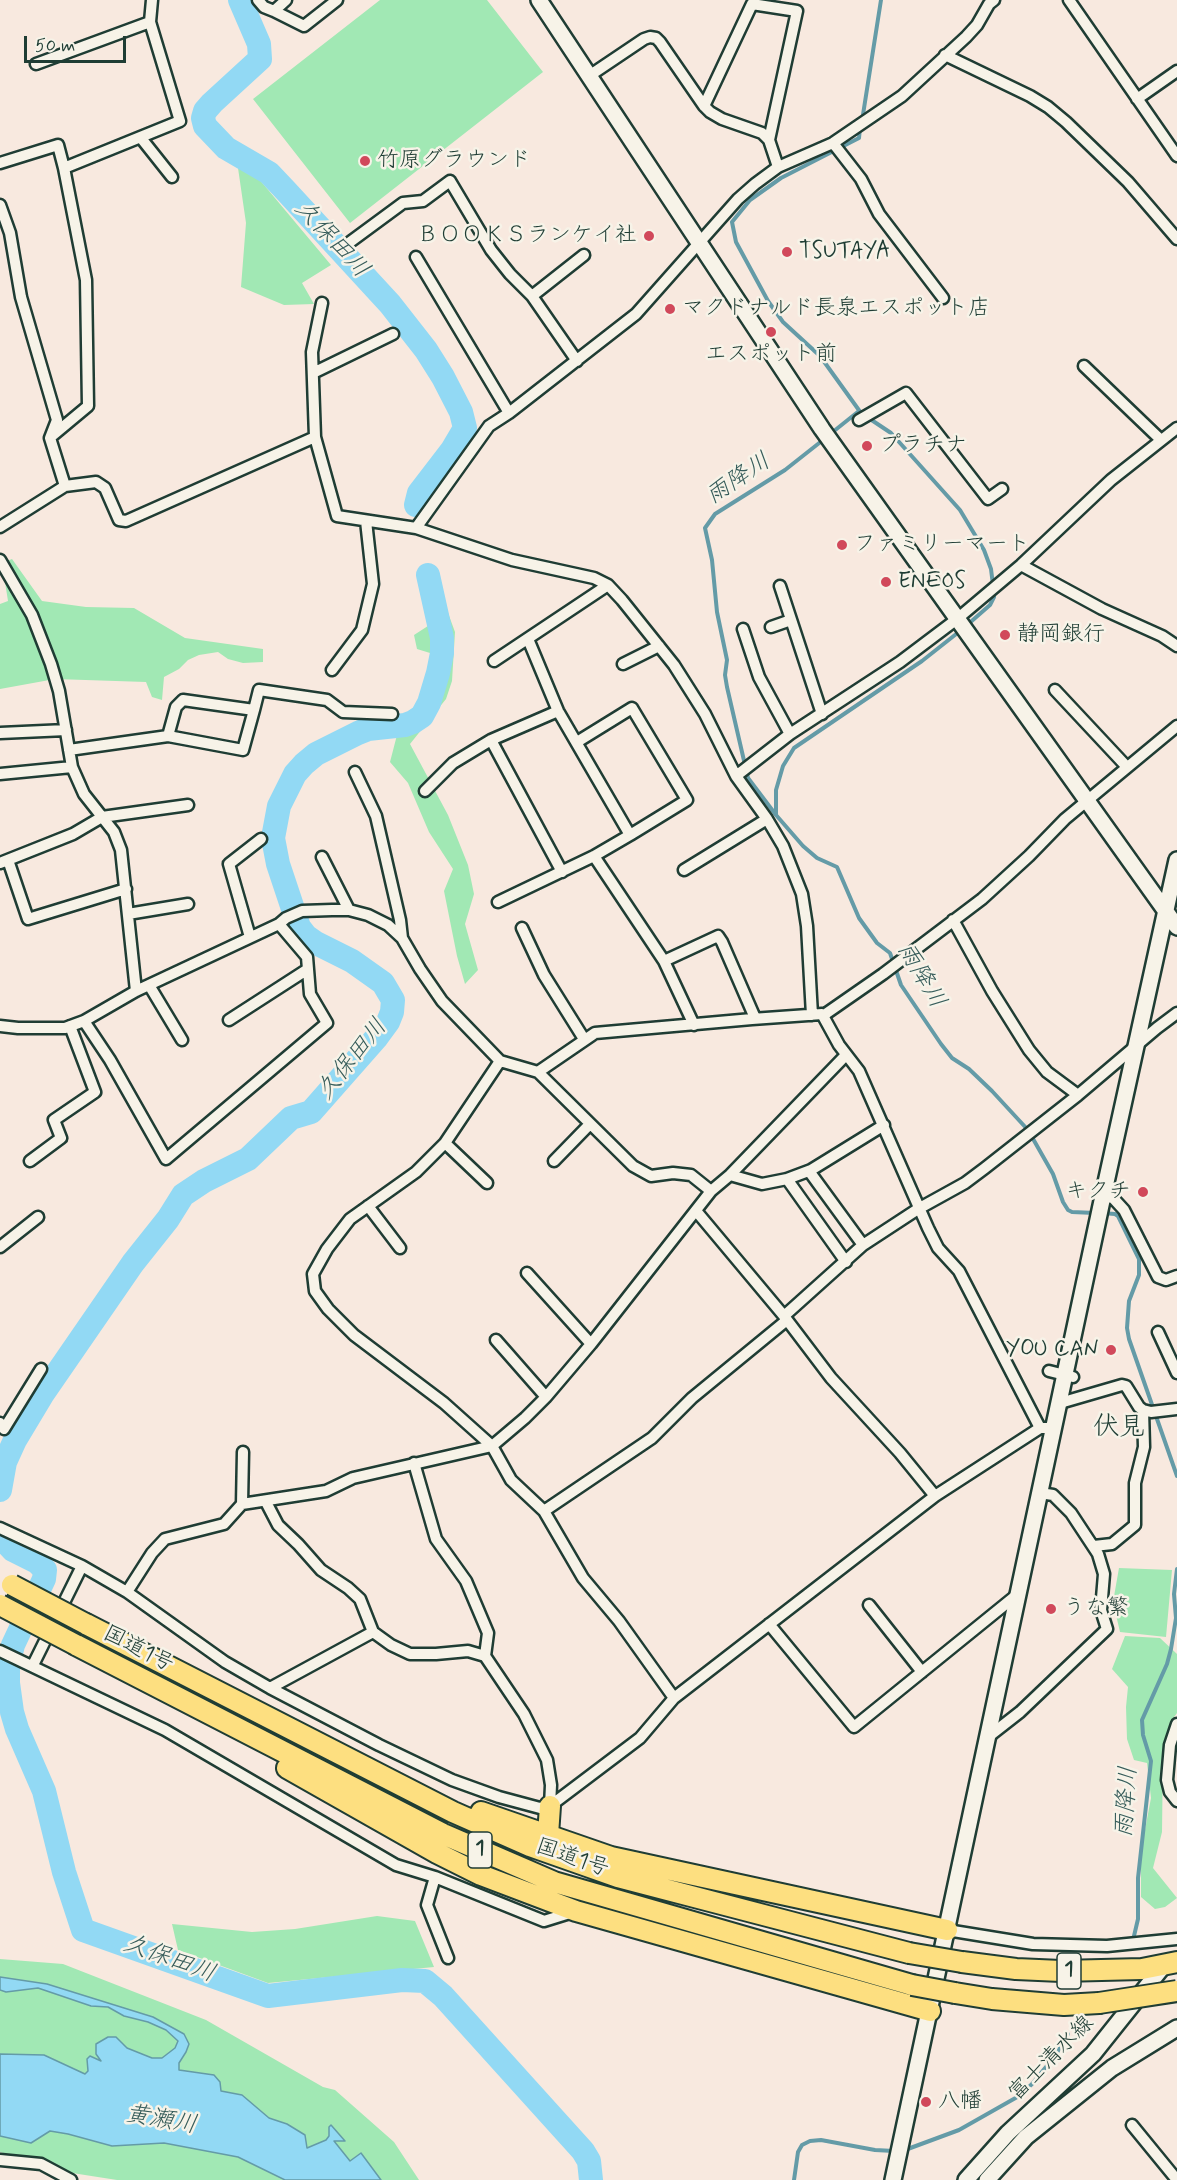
<!DOCTYPE html>
<html>
<head>
<meta charset="utf-8">
<style>
  body { margin:0 }
  #map { position:relative; width:1177px; height:2180px; overflow:hidden; background:#f8e9df; font-family:Mynerve,sans-serif }
  canvas { display:block }
  .scale { position:absolute; left:24px; top:36px; width:102px; height:27px; box-sizing:border-box; border:3px solid #1f3d34; border-top:0; padding-left:8px; font-size:18px; line-height:21px; white-space:nowrap; color:#1f3d34; -webkit-text-stroke:4px #f7f3e8; paint-order:stroke }
</style>
</head>
<body>
<div id="map">
<canvas width="1177" height="2180"></canvas>
<div class="scale">50 m</div>
</div>
<script>
const context = document.querySelector('canvas').getContext('2d');
context.lineJoin = 'round';
function paint(path, color) {
  context.fillStyle = color;
  context.fill(path, 'evenodd');
}
function shape(rows) {
  const path = new Path2D();
  for (const r of rows) {
    path.moveTo(r[0], r[1]);
    for (let i = 2; i < r.length; i += 2) path.lineTo(r[i], r[i + 1]);
  }
  return path;
}
function trace(path, color, width, dash) {
  context.strokeStyle = color;
  context.lineWidth = width;
  context.lineCap = dash ? 'butt' : 'round';
  context.setLineDash(dash || []);
  context.stroke(path);
}
function label(font, color, halo, rows, align = 'center') {
  context.font = font + ' Mynerve,"Klee One",sans-serif';
  context.lineWidth = 5;
  context.setLineDash([]);
  context.textBaseline = 'middle';
  context.strokeStyle = halo;
  context.fillStyle = color;
  for (const [text, x, y, turn = 0] of rows) {
    context.save();
    context.translate(x, y);
    context.rotate((+turn || 0) * Math.PI / 180);
    context.textAlign = isNaN(turn) ? turn : align;
    if (halo) context.strokeText(text, 0, 0);
    context.fillText(text, 0, 0);
    context.restore();
  }
}
paint(shape([
  [380,0,487,0,543,72,350,223,253,99],
  [238,168,254,173,331,265,302,283,314,304,284,305,241,287,246,223],
  [12,559,42,601,86,607,134,608,185,638,263,649,263,662,243,663,228,659,218,652,199,655,188,660,179,669,164,677,162,700,152,697,146,682,55,679,0,689,0,604,8,601,2,563],
  [448,613,455,632,452,681,446,699,410,744,448,815,468,865,474,894,465,924,478,970,465,984,457,956,444,891,453,869,429,832,408,783,390,762,397,735,422,716,429,703,442,653,430,653,417,649,414,635],
  [1119,1568,1172,1570,1166,1637,1120,1632,1113,1602],
  [1125,1636,1160,1638,1177,1654,1177,1713,1172,1720,1163,1752,1162,1832,1153,1868,1177,1898,1165,1907,1155,1909,1141,1897,1141,1851,1151,1798,1147,1763,1134,1760,1127,1739,1126,1707,1128,1687,1112,1669],
  [377,1916,415,1921,434,1967,268,1983,178,1950,172,1924,252,1932,295,1929],
  [0,1959,63,1964,206,2020,323,2087,335,2090,394,2142,419,2180,117,2180,53,2170,0,2152]
]), '#a1e8b4');
const water = shape([
  [0,1977,47,1984,153,2017,184,2034,189,2044,186,2052,179,2063,179,2070,214,2075,220,2082,221,2091,242,2095,269,2118,287,2124,305,2135,307,2148,326,2140,329,2136,329,2127,331,2125,345,2141,334,2141,350,2161,361,2153,381,2180,285,2180,238,2157,164,2143,112,2146,68,2134,50,2131,31,2143,0,2136,0,2054,44,2055,85,2074,88,2071,87,2059,90,2056,101,2061,96,2054,96,2044,108,2037,116,2037,127,2048,152,2058,162,2058,175,2048,178,2041,166,2030,148,2022,124,2016,108,2007,91,2006,38,1988,6,1992,0,1990,0,1977]
]);
paint(water, '#92d9f4');
trace(water, '#649ba7', 1.5);
trace(shape([
  [862,121,881,0],
  [860,128,859,138,781,178,750,200,732,222,736,242,768,301,783,322,820,356,861,413],
  [867,417,891,433,960,510,984,550,991,569,993,585],
  [829,435,859,411],
  [823,440,785,470,715,514,705,528,712,560,717,612,727,660,725,675,727,687,748,778,776,815,803,846,817,858,837,867,859,918,877,943,890,953,901,985,941,1044,952,1058,969,1069,992,1091,1028,1130,1053,1174,1063,1202,1068,1210,1072,1212,1095,1213],
  [966,626,990,605,994,597,994,592],
  [776,815,776,790,783,766,794,748,922,661,960,631],
  [1102,1213,1115,1214,1118,1216,1139,1259,1139,1275,1129,1301,1127,1328,1129,1339,1177,1476],
  [1134,1936,1138,1919,1138,1878,1151,1761,1143,1735,1142,1720,1167,1664,1171,1649,1176,1618,1174,1594,1177,1569],
  [905,2150,959,2130,1019,2096,1032,2084,1055,2056,1068,2034],
  [794,2180,798,2152,802,2145,810,2141,821,2140,875,2150,894,2151]
]), '#649ba7', 4);
trace(shape([
  [240,0,259,44,260,59,212,103,205,111,203,118,205,126,226,148,269,173,286,191,390,304,426,350,443,377,461,412,465,428,452,450,419,493,416,505],
  [0,1490,5,1462,15,1440,42,1395,133,1263,168,1219,183,1195,204,1181,248,1159,291,1118,311,1112,377,1037,388,1022,392,1012,393,1000,383,983,352,961,316,943,306,936,299,927,278,864,273,838,279,806,295,774,304,764,316,754,358,733,368,729,405,725,413,722,422,716,429,703,438,673,442,653,442,638,428,575],
  [0,1536,13,1550,37,1562,45,1570,44,1579,13,1645,8,1665,8,1683,12,1712,17,1729,44,1791,64,1872,83,1930,268,1996,402,1980,425,1981,443,1996,583,2151,589,2161,591,2180]
]), '#92d9f4', 24);
const street = shape([
  [258,0,264,7,274,11,286,0],
  [1069,0,1177,156],
  [274,11,304,26,337,0],
  [945,55,1030,96,1048,107,1066,122,1128,182,1177,239],
  [36,64,150,22],
  [589,76,644,39,650,37,656,38,660,42,704,106,710,112,722,119,762,133,769,140,778,167],
  [1137,99,1177,71],
  [704,106,752,4,797,11,769,140],
  [141,138,172,177],
  [833,143,861,179,879,214,943,298],
  [0,163,58,145,64,168,180,121,150,22,152,0],
  [0,205,10,233,21,297,57,420,50,438,65,486],
  [346,245,403,203,423,201,450,181,491,250,510,274,532,296,577,361],
  [416,257,509,413],
  [532,296,584,255],
  [1084,366,1161,440],
  [313,373,393,334],
  [859,420,906,393,988,499,1002,489],
  [52,436,88,406,86,280,64,168],
  [315,437,312,352,322,303],
  [0,527,65,486,96,482,105,488,119,520,126,521,315,437,337,516,416,528,512,560,594,578,608,585,622,600,674,665,705,714,736,776,767,819,783,846,802,894,807,926,812,1015],
  [416,528,489,426,509,413,636,314,738,199,755,184,778,167,833,143,902,96,966,37,977,25,989,4,994,0],
  [0,560,32,615,51,664,59,691,72,767,84,794,114,832,121,850,136,991],
  [1021,565,1102,609,1162,636,1177,646],
  [780,586,822,714],
  [771,627,791,620],
  [743,629,759,677,790,734],
  [494,661,608,585],
  [623,664,659,646],
  [332,670,362,630,373,584,366,521],
  [1055,690,1127,767],
  [254,710,259,690,327,700,343,712,392,714],
  [0,733,66,730],
  [491,740,562,872],
  [577,742,632,708,687,800,630,835],
  [69,750,168,736,243,750,254,710,183,700,176,707,168,736],
  [355,772,376,816,400,920,402,938],
  [0,774,72,767],
  [736,776,790,734,900,662,957,619,1021,565,1111,480,1177,428],
  [425,791,453,763,491,740,558,711],
  [594,856,664,961,694,1025],
  [322,857,349,910],
  [8,860,28,919,126,889],
  [0,863,73,834,102,817,188,805],
  [684,870,767,819],
  [498,902,594,856,630,835,558,711,528,639],
  [128,914,188,904],
  [953,920,992,991,1029,1050,1047,1072,1078,1095],
  [522,928,544,975,584,1039],
  [250,937,229,864,261,839],
  [664,961,718,936,722,942,755,1018],
  [149,985,182,1040],
  [824,1015,883,974,982,899,1029,856,1065,819,1177,726],
  [229,1020,308,969],
  [84,1021,110,1060,166,1159,327,1023,310,994,307,957,279,924],
  [0,1026,18,1028,65,1028,84,1021,136,991,279,924,286,918,302,911,332,910,349,910,368,915,388,925,402,938,420,969,442,1001,500,1061,538,1072,595,1033,752,1019,822,1014,839,1045,859,1071,928,1228,938,1248,959,1271,1040,1428],
  [500,1061,445,1143,416,1172,350,1219,327,1249,313,1274,315,1291,328,1309,354,1335,444,1403,492,1446,511,1480,544,1511,583,1578,619,1621,674,1698],
  [538,1072,633,1166,651,1176,673,1173,691,1175,711,1191],
  [445,1143,487,1183],
  [30,1161,61,1138,54,1120,95,1092,70,1026],
  [554,1161,590,1124],
  [809,1171,863,1245],
  [730,1175,762,1184,787,1179,811,1170,884,1125],
  [787,1179,846,1262],
  [1103,1196,1113,1198,1124,1210,1158,1277,1166,1280,1177,1276],
  [368,1206,400,1248],
  [697,1212,784,1316,831,1378,900,1453,935,1496],
  [0,1247,38,1217],
  [527,1273,591,1344],
  [784,1316,863,1245,918,1209,965,1183,985,1168,1078,1095,1157,1028,1177,1013],
  [1158,1332,1177,1373],
  [496,1340,546,1397],
  [1049,1371,1073,1377],
  [1060,1403,1122,1385,1126,1386,1139,1407,1143,1410,1151,1412,1177,1409],
  [0,1423,4,1429,41,1369],
  [414,1463,436,1539,466,1581,488,1633,485,1656,524,1714,547,1760,551,1785,550,1806],
  [266,1502,278,1525,298,1544,321,1570,348,1588,360,1599,373,1632,391,1645,410,1654,436,1654,468,1651,485,1656],
  [242,1504,326,1491,353,1478,492,1446,525,1418,546,1397,591,1344,711,1191,730,1175,846,1055],
  [544,1511,652,1438,692,1398,787,1320],
  [0,1528,82,1566,127,1592,225,1662,270,1688,379,1745,452,1780,499,1797,540,1808,550,1806,640,1738,674,1698,935,1496,1040,1428,1047,1428],
  [1094,1546,1112,1544,1135,1525,1135,1483,1144,1447,1143,1410],
  [127,1592,152,1553,165,1539,224,1524,242,1504,243,1452],
  [869,1605,922,1672],
  [769,1624,854,1727,1018,1594],
  [0,1651,165,1730,396,1865,435,1877,544,1921,573,1912],
  [33,1665,82,1566],
  [270,1688,373,1632],
  [1177,1724,1170,1745,1167,1780,1170,1792,1177,1801],
  [988,1737,1020,1712,1107,1629,1101,1610,1104,1574,1098,1554,1071,1513,1053,1495,1040,1493],
  [435,1877,427,1905,448,1958],
  [947,1930,1033,1944,1107,1946,1177,1939],
  [1132,2125,1177,2180],
  [0,2160,41,2164,71,2180]
]);
const secondary = shape([
  [539,0,822,429,1177,927],
  [893,2180,1103,1196,1177,860],
  [966,2180,1008,2133,1093,2054,1164,1965],
  [987,2180,1026,2137,1112,2068,1177,2028]
]);
const highway = shape([
  [86,1624,453,1812,530,1846,618,1877,909,1953],
  [76,1645,443,1834,554,1882,912,1985],
  [287,1768,437,1853,481,1875,576,1911,930,2011],
  [481,1812,611,1857,947,1930],
  [548,1835,550,1806],
  [962,1962,1016,1969,1061,1971,1142,1969,1177,1962],
  [955,1993,992,1999,1064,2005,1099,2003]
]);
trace(street, '#1f3d34', 15);
trace(secondary, '#1f3d34', 20);
trace(highway, '#1f3d34', 24);
trace(street, '#f7f3e8', 10);
trace(secondary, '#f7f3e8', 15);
trace(highway, '#fddf80', 20);
const highwayBridge = shape([
  [12,1585,86,1624],
  [0,1605,76,1645],
  [909,1953,962,1962],
  [912,1985,955,1993],
  [1099,2003,1177,1991]
]);
trace(highwayBridge, '#1f3d34', 24, []);
trace(highwayBridge, '#fddf80', 20);
for (const [x, y, r, color] of [
  [365,161,6,"#d1495b"],
  [649,236,6,"#d1495b"],
  [787,252,6,"#d1495b"],
  [670,309,6,"#d1495b"],
  [771,332,6,"#d1495b"],
  [867,446,6,"#d1495b"],
  [842,545,6,"#d1495b"],
  [886,582,6,"#d1495b"],
  [1005,635,6,"#d1495b"],
  [1143,1192,6,"#d1495b"],
  [1111,1350,6,"#d1495b"],
  [1051,1609,6,"#d1495b"],
  [926,2102,6,"#d1495b"]
]) {
  const dot = new Path2D();
  dot.arc(x, y, r, 0, 2 * Math.PI);
  context.fillStyle = color;
  context.fill(dot);
  trace(dot, '#f7f3e8', 2);
}
for (const [x, y, w] of [
  [480,1850,24],
  [1069,1971,24]
]) {
  const box = new Path2D();
  box.roundRect(x - w / 2, y - 18, w, 36, 4.5);
  context.fillStyle = '#f7f3e8';
  context.fill(box);
  trace(box, '#1f3d34', 1.5);
}
label('bold 21px', '#1f3d34', null, [
  ["1",480,1850],
  ["1",1069,1971]
]);
label('22px', '#1f3d34', '#f7f3e8', [
  ["竹原グラウンド",377,161],
  ["ＢＯＯＫＳランケイ社",637,236,"right"],
  ["TSUTAYA",799,252],
  ["マクドナルド長泉エスポット店",682,309],
  ["エスポット前",771,355,"center"],
  ["プラチナ",879,446],
  ["ファミリーマート",854,545],
  ["ENEOS",898,582],
  ["静岡銀行",1017,635],
  ["キクチ",1131,1192,"right"],
  ["YOU CAN",1099,1350,"right"],
  ["うな繁",1063,1609],
  ["八幡",938,2102]
], 'left');
label('22px', '#1f3d34', '#f7f3e8', [
  ["国道1号",138,1650,27],
  ["国道1号",572,1859,19],
  ["富士清水線",1052,2059,-45]
]);
label('italic 24px', '#365c5a', '#f7f3e8', [
  ["久保田川",331,240,47],
  ["雨降川",739,480,-34],
  ["雨降川",920,976,59],
  ["久保田川",353,1060,-51],
  ["雨降川",1128,1802,-86],
  ["久保田川",169,1960,20],
  ["黄瀬川",161,2121,10]
]);
label('26px', '#1f3d34', '#f7f3e8', [
  ["伏見",1119,1429]
]);
</script>
</body>
</html>
